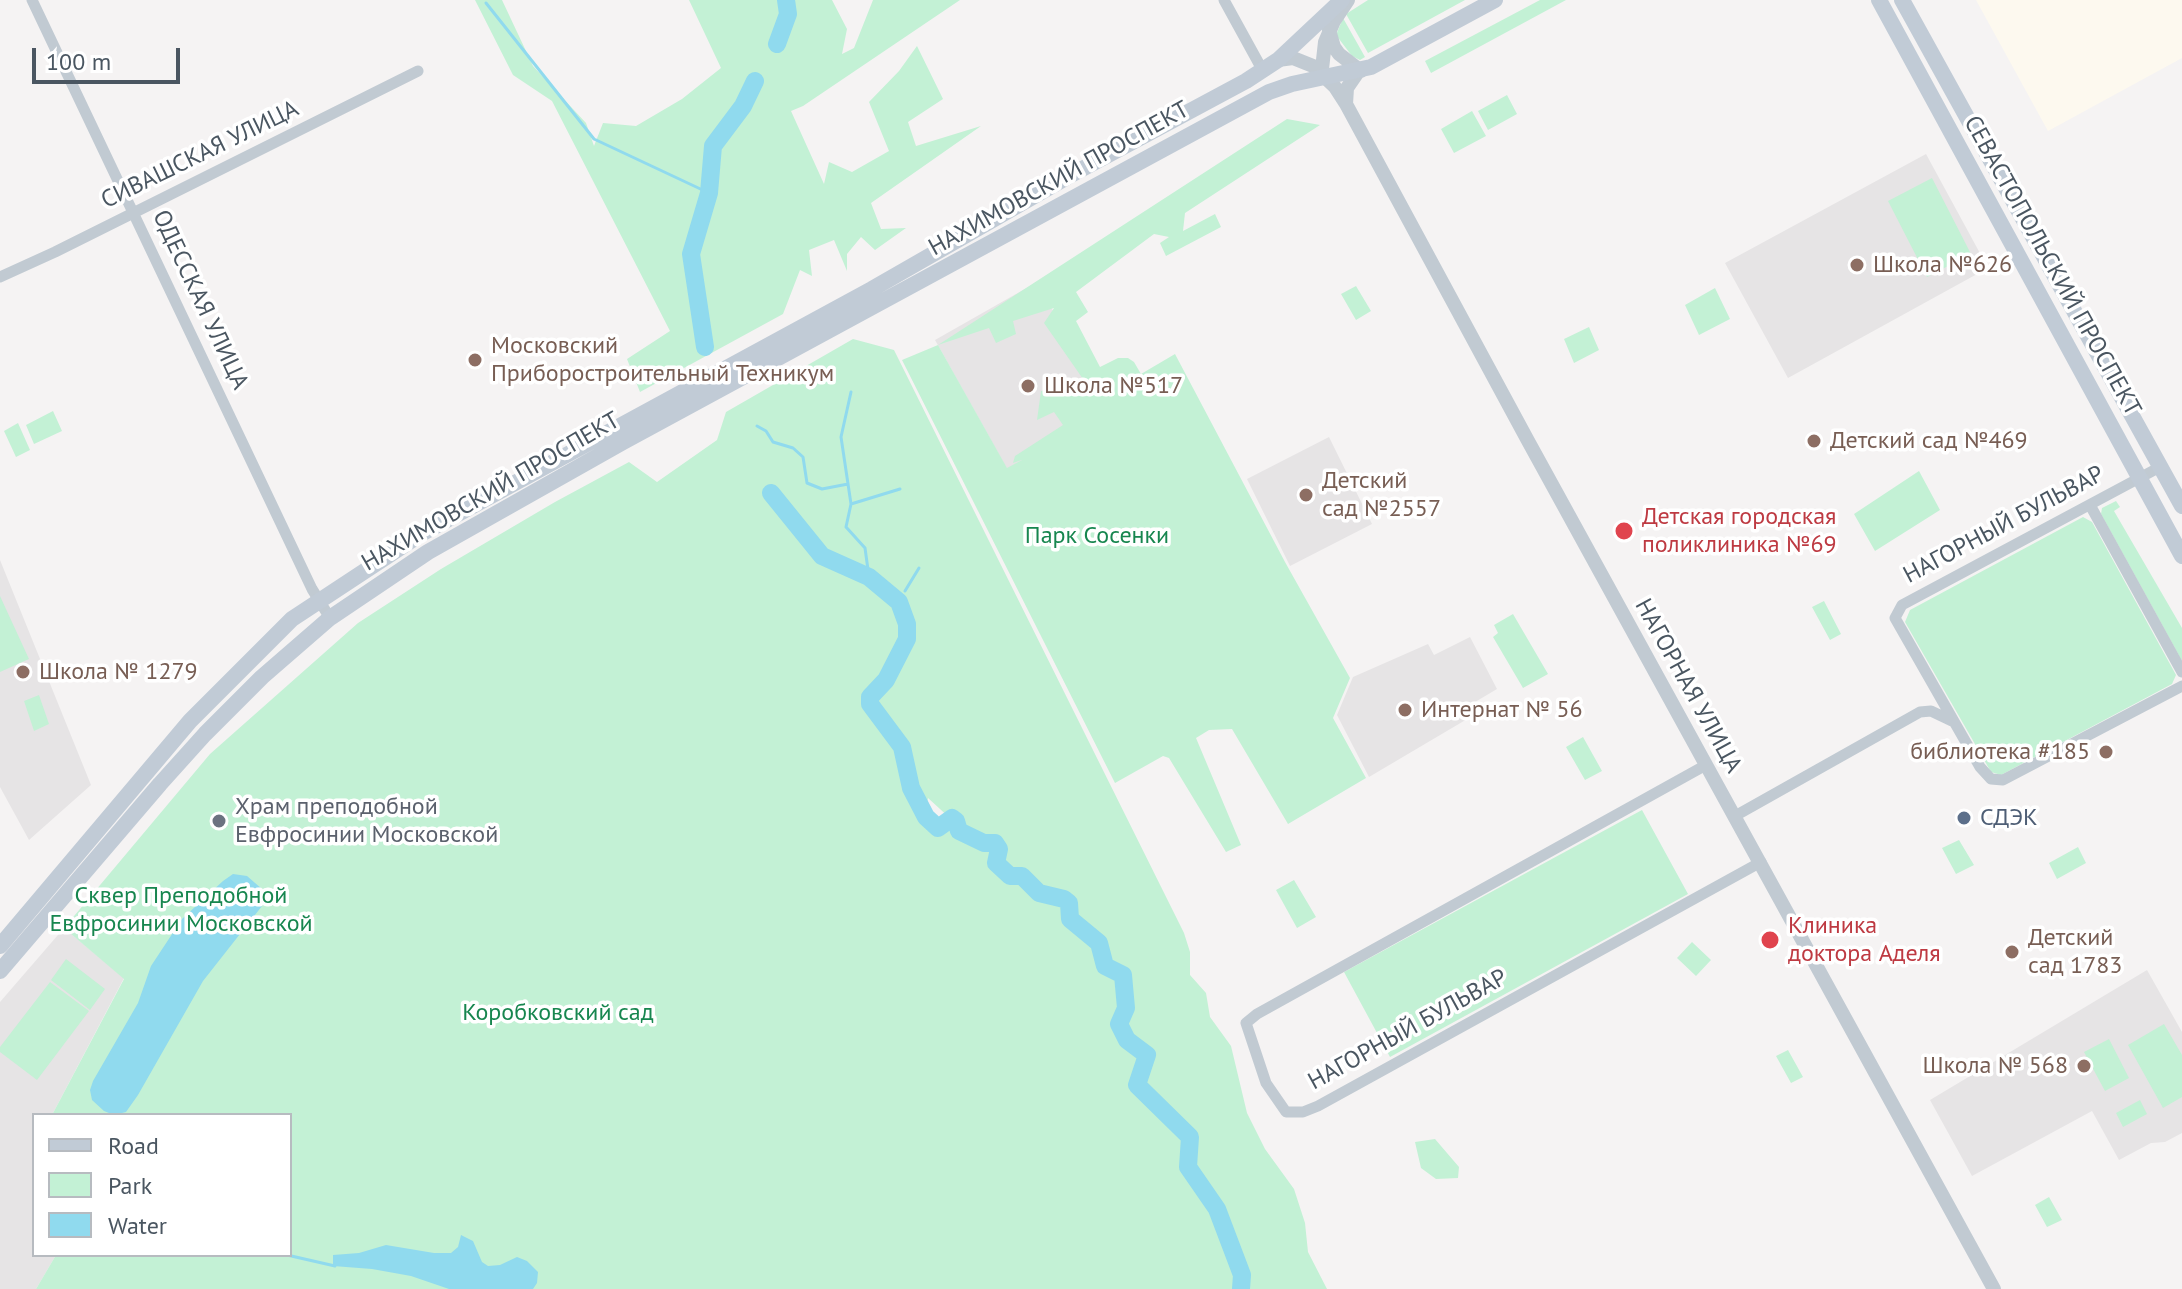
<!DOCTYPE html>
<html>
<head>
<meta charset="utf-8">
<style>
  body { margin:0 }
  #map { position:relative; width:2182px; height:1289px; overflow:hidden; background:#f5f3f3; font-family:"PT Sans",sans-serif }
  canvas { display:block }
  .legend { position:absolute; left:32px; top:1113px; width:260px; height:144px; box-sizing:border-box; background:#fff; border:2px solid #b7bbc0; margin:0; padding:10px 14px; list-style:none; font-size:24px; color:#4a5661 }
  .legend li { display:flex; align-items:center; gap:16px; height:40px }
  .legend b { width:40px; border:2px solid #b7bbc0 }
  .scale { position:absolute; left:32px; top:48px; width:148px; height:36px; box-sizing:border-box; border:4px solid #4a5661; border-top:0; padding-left:10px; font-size:24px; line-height:28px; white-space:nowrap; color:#4a5661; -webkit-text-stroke:6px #fff; paint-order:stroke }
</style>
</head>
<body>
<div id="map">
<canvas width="2182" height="1289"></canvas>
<ul class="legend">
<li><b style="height:10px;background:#c1cbd6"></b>Road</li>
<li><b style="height:22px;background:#c3f1d5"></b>Park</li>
<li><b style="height:22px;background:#90daee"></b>Water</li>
</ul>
<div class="scale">100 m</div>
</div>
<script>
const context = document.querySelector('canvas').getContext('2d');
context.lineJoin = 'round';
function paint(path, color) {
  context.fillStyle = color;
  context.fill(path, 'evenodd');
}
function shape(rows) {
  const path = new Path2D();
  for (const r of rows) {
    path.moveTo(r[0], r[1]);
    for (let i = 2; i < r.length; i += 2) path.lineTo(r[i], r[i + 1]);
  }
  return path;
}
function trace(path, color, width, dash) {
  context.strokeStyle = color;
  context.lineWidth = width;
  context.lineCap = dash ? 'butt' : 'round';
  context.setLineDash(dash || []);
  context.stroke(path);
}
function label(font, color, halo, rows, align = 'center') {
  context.font = font + ' "PT Sans",sans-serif';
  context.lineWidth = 7;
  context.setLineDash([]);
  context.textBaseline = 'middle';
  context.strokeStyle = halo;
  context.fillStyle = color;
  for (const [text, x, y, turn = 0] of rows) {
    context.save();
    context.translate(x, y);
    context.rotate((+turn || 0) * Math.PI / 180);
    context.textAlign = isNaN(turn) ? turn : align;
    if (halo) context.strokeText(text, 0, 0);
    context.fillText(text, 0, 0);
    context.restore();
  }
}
paint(shape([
  [1976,0,2182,0,2182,58,2048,131]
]), '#fdf9ef');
paint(shape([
  [1926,154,1988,268,1788,378,1725,263],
  [1037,282,1109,412,1007,469,935,340],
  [1329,437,1372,524,1290,566,1247,479],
  [0,560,91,785,29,840,0,787],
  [1470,637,1497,689,1470,705,1474,715,1369,777,1337,715,1353,677,1428,644,1434,655],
  [64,928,124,978,52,1115,34,1115,34,1255,56,1255,36,1289,0,1289,0,1002],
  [2147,970,2182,1032,2182,1133,2165,1142,2151,1143,2119,1160,2092,1111,1972,1176,1930,1100]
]), '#e6e4e5');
paint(shape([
  [475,0,502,0,533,66,586,123,594,146,603,123,636,126,682,99,721,68,689,0,832,0,847,29,842,54,854,48,873,0,960,0,803,106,791,111,824,184,829,162,852,172,889,151,869,102,899,71,917,46,943,99,908,122,916,146,981,126,871,203,881,229,906,228,875,250,861,237,847,254,847,271,834,240,809,250,812,276,800,270,783,314,640,392,627,359,670,331,552,101,513,75],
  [1368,0,1465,0,1368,53,1346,14],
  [1540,0,1566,0,1431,73,1425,61],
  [1343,18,1365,57,1360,60,1352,56,1336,35],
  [1507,95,1517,114,1488,130,1478,111],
  [1472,111,1486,136,1454,153,1441,129],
  [1287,119,1320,125,1185,213,1183,231,1215,214,1221,227,1166,256,1160,243,1169,237,1154,234,1076,292,1088,312,1076,321,1100,367,1118,358,1128,358,1134,362,1141,374,1175,354,1285,562,1350,678,1333,718,1366,778,1288,824,1232,729,1209,730,1196,738,1241,845,1226,852,1169,758,1163,756,1115,783,902,360,938,345],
  [1054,308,1044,323,1083,379,1073,388,1041,391,1037,420,1054,412,1063,425,1015,456,1013,463,1022,460,1007,468,938,345,989,328,996,343,1016,334,1013,321],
  [1932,178,1971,254,1927,277,1888,201],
  [1356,286,1371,311,1356,320,1341,294],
  [1715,288,1730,319,1699,335,1685,305],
  [1589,327,1599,350,1574,363,1564,339],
  [853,339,894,350,1184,933,1190,952,1190,975,1206,993,1210,1017,1231,1046,1247,1113,1265,1149,1294,1189,1305,1223,1308,1252,1327,1289,36,1289,56,1255,290,1255,290,1115,52,1115,124,979,64,928,210,754,358,623,441,569,555,502,629,462,657,482,717,440,726,412],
  [928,798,952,820,938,829,925,817],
  [53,411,62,431,34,444,26,425],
  [18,423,30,450,16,457,4,431],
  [1919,471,1940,510,1875,551,1854,514],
  [2116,501,2120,507,2114,511,2182,628,2182,661,2101,514,2102,508],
  [2083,517,2092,522,2176,675,2172,684,2001,775,1991,772,1905,622,1910,610],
  [0,596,29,659,0,672],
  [1824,601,1841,634,1830,640,1812,607],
  [1513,614,1548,674,1523,688,1493,637,1498,633,1494,625],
  [39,695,49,724,34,731,24,701],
  [1583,737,1602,771,1585,780,1566,747],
  [1642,810,1688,894,1390,1057,1344,972],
  [1959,840,1974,865,1956,874,1942,848],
  [2078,847,2086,863,2057,879,2049,863],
  [1294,880,1316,917,1297,928,1276,890],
  [1692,942,1711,960,1696,976,1677,958],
  [66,959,105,989,90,1010,51,980],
  [50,982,89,1011,37,1080,0,1052,0,1047],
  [2164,1024,2182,1055,2182,1097,2163,1108,2128,1045],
  [2109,1039,2129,1078,2105,1091,2084,1052],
  [1788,1050,1803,1077,1791,1083,1776,1056],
  [2140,1100,2147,1114,2123,1127,2116,1113],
  [1435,1139,1459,1167,1458,1178,1436,1179,1421,1168,1415,1142],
  [2049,1197,2062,1220,2047,1227,2035,1205]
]), '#c3f1d5');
paint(shape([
  [233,874,247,876,262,889,262,906,203,981,138,1095,126,1112,114,1115,104,1111,92,1100,90,1090,93,1081,138,1003,151,966,182,919,223,881],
  [461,1235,473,1241,482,1262,488,1266,500,1265,517,1257,527,1261,538,1272,537,1283,533,1289,449,1289,411,1276,372,1269,333,1266,333,1255,359,1253,386,1245,434,1253,451,1253,458,1247]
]), '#90daee');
trace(shape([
  [486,3,594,139,709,193],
  [851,392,841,437,851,504,846,527,865,548,869,577],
  [757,426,766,431,773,442,793,448,803,457,807,483,822,489,848,484],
  [851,504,900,489],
  [905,591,919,568],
  [899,602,902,598],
  [287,1255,335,1266]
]), '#90daee', 3);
trace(shape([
  [777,44,788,14,786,0],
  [705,347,691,254,709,193,713,146,743,106,755,81],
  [771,493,822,556,869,577,899,602,907,624,907,639,886,680,870,697,870,704,902,747,911,788,926,817,938,828,952,818,956,821,959,831,984,843,995,843,999,849,996,863,1010,876,1022,876,1039,893,1064,899,1069,903,1070,919,1099,943,1105,966,1123,975,1126,1008,1119,1024,1127,1040,1147,1055,1137,1085,1190,1137,1188,1167,1217,1209,1242,1275,1241,1289]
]), '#90daee', 18);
trace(shape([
  [32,0,312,589,330,618],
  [1224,0,1263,71],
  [0,277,55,252,418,71],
  [2160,467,1902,605,1895,618,1980,767,1991,779,2003,780,2182,686],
  [2090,505,2182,672],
  [1706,765,1257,1014,1246,1023,1266,1083,1286,1112,1303,1112,1318,1106,1761,862],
  [1735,816,1920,712,1931,711,1952,721]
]), '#c1cad2', 11);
trace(shape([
  [1329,30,1334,47,1339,54,1361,71],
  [1278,60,1293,58,1313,66,1335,87,1346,104,1527,439,1994,1289],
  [1325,76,1322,69,1325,42,1334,21,1348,0],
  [1346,104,1347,88,1358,72]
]), '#c1cad2', 14);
trace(shape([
  [1879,0,2182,556],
  [1902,0,2182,506],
  [0,946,190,721,292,619,421,534,872,289,1069,176,1246,81,1278,60,1342,0],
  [0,971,160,784,205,734,262,677,330,618,428,552,623,442,1269,92,1292,84,1371,67,1495,0]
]), '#c1cbd6', 16);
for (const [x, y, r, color] of [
  [1857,265,8,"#8d6e63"],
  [475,360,8,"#8d6e63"],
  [1028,386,8,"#8d6e63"],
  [1814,441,8,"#8d6e63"],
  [1306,495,8,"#8d6e63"],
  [1624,531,10,"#e0444e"],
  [23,672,8,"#8d6e63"],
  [1405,710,8,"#8d6e63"],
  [2106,752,8,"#8d6e63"],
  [1964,818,8,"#5c6f8a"],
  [219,821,8,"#6b7280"],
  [1770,940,10,"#e0444e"],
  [2012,952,8,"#8d6e63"],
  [2084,1066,8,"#8d6e63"]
]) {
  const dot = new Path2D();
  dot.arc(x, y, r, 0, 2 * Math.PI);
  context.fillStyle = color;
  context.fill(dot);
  trace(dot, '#fff', 3);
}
label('24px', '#4a5661', '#fff', [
  ["СИВАШСКАЯ УЛИЦА",200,155,-26],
  ["НАХИМОВСКИЙ ПРОСПЕКТ",1059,179,-29],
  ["СЕВАСТОПОЛЬСКИЙ ПРОСПЕКТ",2052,266,61],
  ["ОДЕССКАЯ УЛИЦА",200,300,65],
  ["НАХИМОВСКИЙ ПРОСПЕКТ",491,492,-30],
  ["НАГОРНЫЙ БУЛЬВАР",2004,525,-28],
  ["НАГОРНАЯ УЛИЦА",1688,686,61],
  ["НАГОРНЫЙ БУЛЬВАР",1408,1030,-29]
]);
label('24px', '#785e54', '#fff', [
  ["Школа №626",1873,265],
  ["Московский",491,346],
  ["Приборостроительный Техникум",491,374],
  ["Школа №517",1044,386],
  ["Детский сад №469",1830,441],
  ["Детский",1322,481],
  ["сад №2557",1322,509],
  ["Школа № 1279",39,672],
  ["Интернат № 56",1421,710],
  ["библиотека #185",2090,752,"right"],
  ["Детский",2028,938],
  ["сад 1783",2028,966],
  ["Школа № 568",2068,1066,"right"]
], 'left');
label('24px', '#be3a42', '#fff', [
  ["Детская городская",1642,517],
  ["поликлиника №69",1642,545],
  ["Клиника",1788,926],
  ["доктора Аделя",1788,954]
], 'left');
label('24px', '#17864f', '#fff', [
  ["Парк Сосенки",1097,536],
  ["Сквер Преподобной",181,896],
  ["Евфросинии Московской",181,924],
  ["Коробковский сад",558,1013]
]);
label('24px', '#5b616d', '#fff', [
  ["Храм преподобной",235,807],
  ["Евфросинии Московской",235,835]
], 'left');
label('24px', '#4e5e75', '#fff', [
  ["СДЭК",1980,818]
], 'left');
</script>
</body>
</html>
